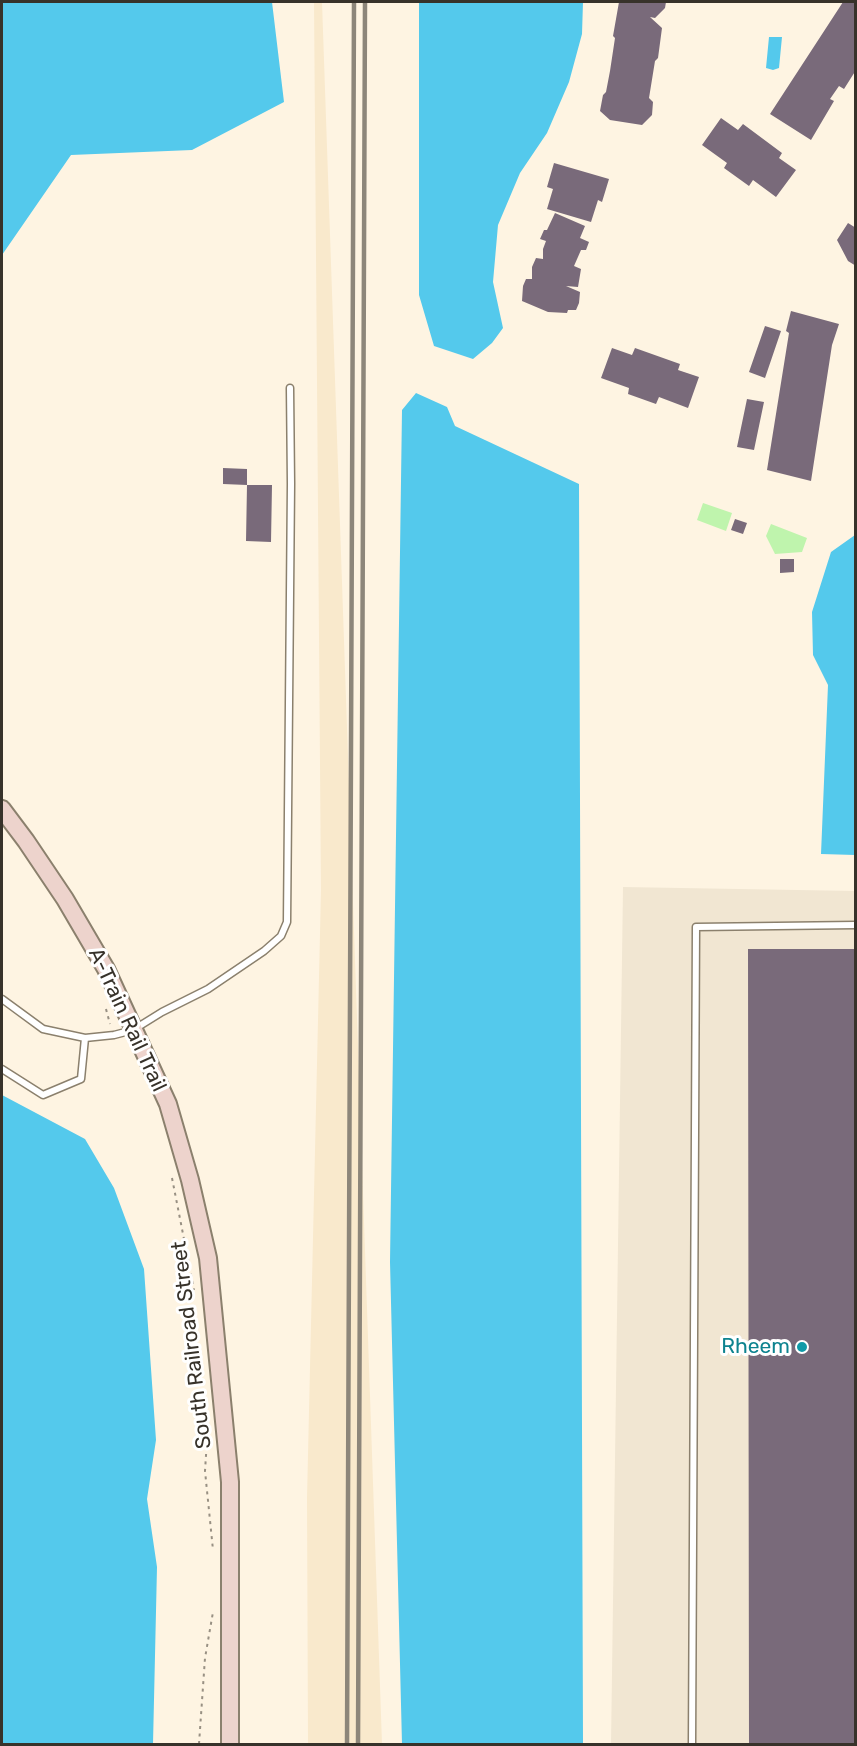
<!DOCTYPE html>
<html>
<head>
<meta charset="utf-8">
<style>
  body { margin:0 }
  #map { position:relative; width:857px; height:1746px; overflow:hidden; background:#fef4e2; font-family:Rubik,sans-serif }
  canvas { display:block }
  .frame { position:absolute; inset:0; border:3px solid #37322a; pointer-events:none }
</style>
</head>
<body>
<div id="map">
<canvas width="857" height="1746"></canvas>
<div class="frame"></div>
</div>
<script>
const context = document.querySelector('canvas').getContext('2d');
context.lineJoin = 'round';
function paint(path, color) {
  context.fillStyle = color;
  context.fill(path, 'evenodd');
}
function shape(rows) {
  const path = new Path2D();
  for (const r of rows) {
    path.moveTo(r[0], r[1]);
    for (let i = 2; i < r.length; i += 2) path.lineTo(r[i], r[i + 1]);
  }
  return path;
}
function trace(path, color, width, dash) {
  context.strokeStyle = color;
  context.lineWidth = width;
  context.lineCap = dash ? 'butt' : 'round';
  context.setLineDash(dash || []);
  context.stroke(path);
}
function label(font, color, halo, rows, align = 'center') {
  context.font = font + ' Rubik,sans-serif';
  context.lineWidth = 6;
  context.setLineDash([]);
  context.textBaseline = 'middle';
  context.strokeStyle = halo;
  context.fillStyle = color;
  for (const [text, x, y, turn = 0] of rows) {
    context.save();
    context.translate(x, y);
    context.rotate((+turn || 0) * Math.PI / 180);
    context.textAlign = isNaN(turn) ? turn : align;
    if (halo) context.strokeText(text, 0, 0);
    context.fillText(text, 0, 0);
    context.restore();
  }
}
paint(shape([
  [314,2,322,2,382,1744,308,1744,307,1498,321,890]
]), '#f9e9cc');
paint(shape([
  [623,887,855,891,855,1744,611,1744]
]), '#f1e6d2');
paint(shape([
  [703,503,732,513,726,531,697,520],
  [771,524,807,538,802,552,775,554,766,536]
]), '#bff4ad');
paint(shape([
  [2,2,272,2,284,102,192,150,71,155,2,255],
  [419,2,583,2,582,34,569,82,547,133,520,173,498,225,493,282,503,328,492,343,473,359,434,346,419,295],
  [769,37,782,37,779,68,773,70,766,68],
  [416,393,447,407,455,426,579,484,583,1744,402,1744,390,1262,402,410],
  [855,535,855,855,821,854,828,685,813,655,812,612,831,552],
  [2,1095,85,1139,114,1188,144,1269,156,1440,147,1499,157,1567,153,1744,2,1744]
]), '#54c9ec');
paint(shape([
  [619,2,666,2,665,8,655,18,650,17,662,28,658,58,655,61,649,98,653,102,652,115,642,125,610,120,600,111,603,95,606,92,610,71,615,38,613,36],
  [843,2,856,2,856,70,844,89,839,86,830,99,834,101,811,140,770,114],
  [721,118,738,130,743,124,782,153,779,158,796,170,776,197,753,180,749,186,724,168,727,163,702,145],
  [554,163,609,179,602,202,598,200,591,222,547,209,553,189,547,187],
  [555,213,585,226,580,238,589,242,586,250,581,250,574,266,581,269,578,287,566,286,580,292,579,303,576,310,568,310,567,313,548,312,522,301,523,286,526,279,532,279,532,267,536,258,543,259,543,249,546,241,540,239,544,230,547,230],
  [848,223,856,228,856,266,848,261,837,240],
  [791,311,839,324,832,345,811,481,767,470,789,333,786,331],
  [765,326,781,331,765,378,749,372],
  [612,348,632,355,635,348,680,364,678,370,699,377,688,408,659,397,656,404,628,394,629,388,601,378],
  [747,399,764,402,754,450,737,447],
  [223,468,247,469,247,485,272,485,271,542,246,541,247,485,223,484],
  [735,519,747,523,743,534,731,530],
  [780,559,794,559,794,572,780,573],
  [748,949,856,949,856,1744,749,1744]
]), '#796a7a');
const lane = shape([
  [2,999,43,1029,85,1038,114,1035,133,1030,162,1012,208,989,264,951,281,936,287,922,291,484,290,388],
  [2,1069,43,1095,81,1079,85,1038],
  [692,1744,696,927,856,925]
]);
const secondary = shape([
  [2,809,26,841,65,899,106,969,168,1104,190,1180,208,1258,230,1482,230,1744]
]);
trace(lane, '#8b806d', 9);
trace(secondary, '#8b806d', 20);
trace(shape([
  [106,1009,110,1024],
  [172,1178,194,1290],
  [208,1424,205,1471,213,1550],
  [199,1744,205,1658,213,1612]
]), '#989083', 2, [3, 4.5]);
trace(lane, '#fff', 6);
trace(secondary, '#edd3cc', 16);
trace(shape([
  [347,1744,354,2],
  [358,1744,365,2]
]), '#8d867a', 4.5);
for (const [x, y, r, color] of [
  [802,1347,6,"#0f9aa8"]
]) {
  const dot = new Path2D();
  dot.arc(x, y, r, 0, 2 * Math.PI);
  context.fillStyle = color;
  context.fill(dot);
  trace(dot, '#fff', 2);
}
label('21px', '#37322a', '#fff', [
  ["A-Train Rail Trail",127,1020,65],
  ["South Railroad Street",192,1345,-97]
]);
label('21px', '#0d838f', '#fff', [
  ["Rheem",790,1347]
], 'right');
</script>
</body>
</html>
